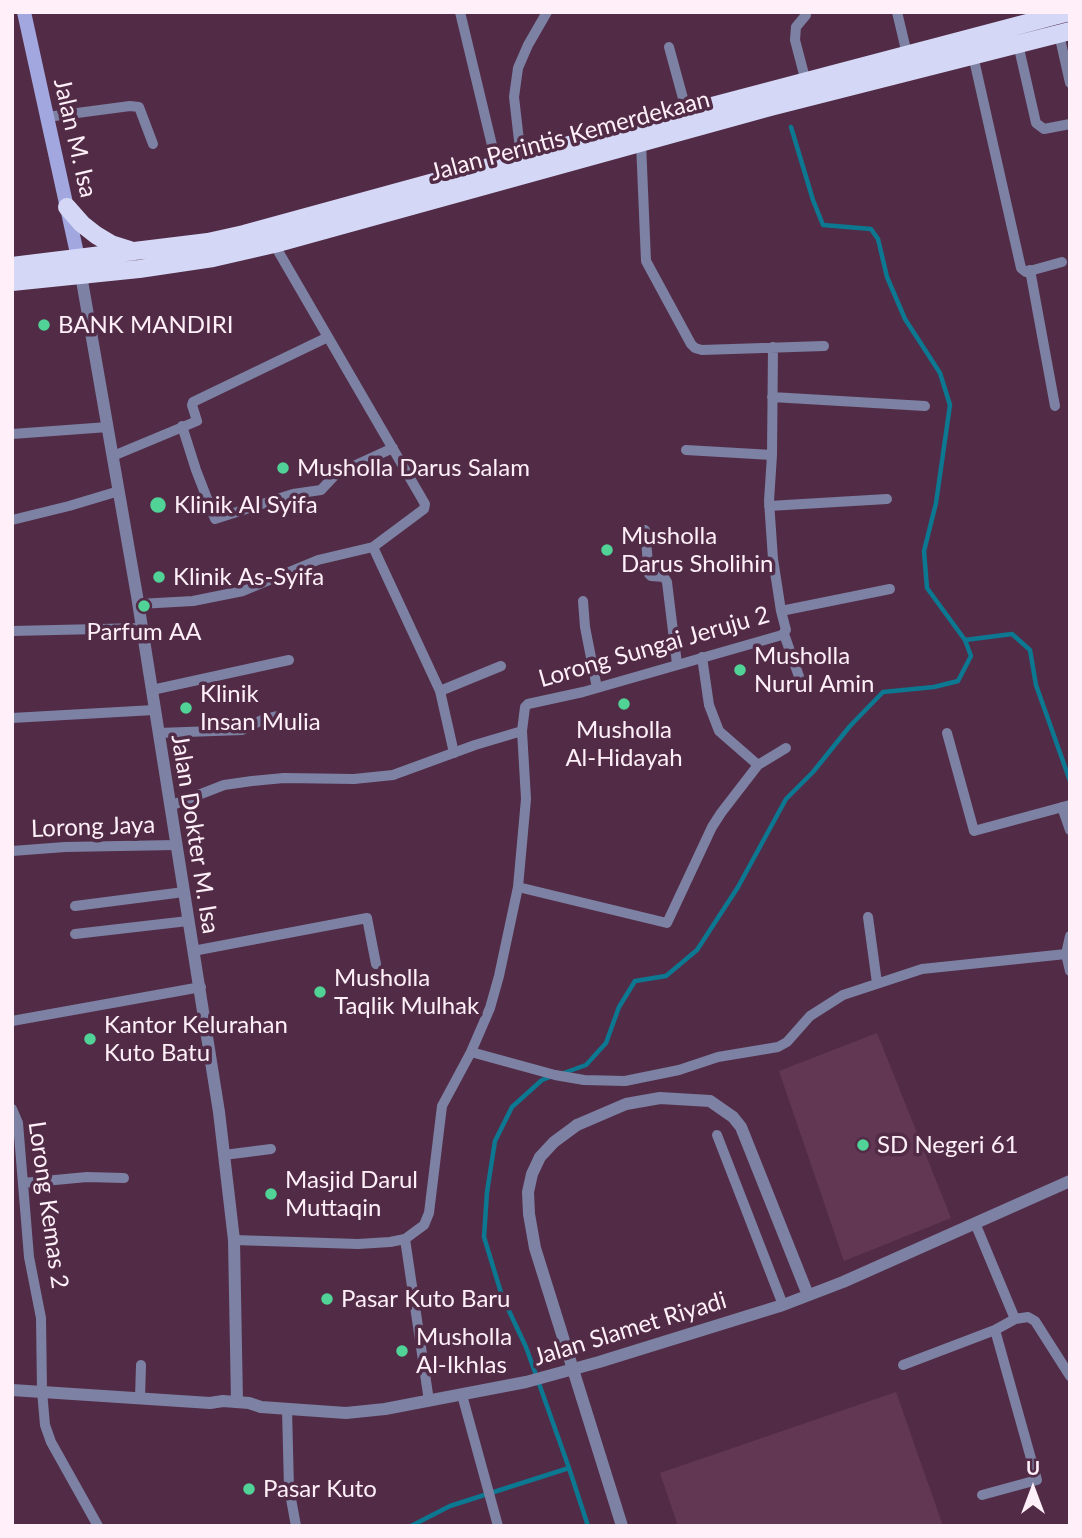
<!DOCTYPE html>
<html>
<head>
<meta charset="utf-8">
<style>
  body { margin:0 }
  #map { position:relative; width:1082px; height:1538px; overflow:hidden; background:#522c46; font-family:Lato,sans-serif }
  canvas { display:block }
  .frame { position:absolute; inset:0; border:14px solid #feeff8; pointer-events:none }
  .north { position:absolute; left:998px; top:1454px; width:70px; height:70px; -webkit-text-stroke:5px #522c46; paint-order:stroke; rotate:0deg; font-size:19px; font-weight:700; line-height:28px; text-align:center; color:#feeff8 }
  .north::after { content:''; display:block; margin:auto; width:24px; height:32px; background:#feeff8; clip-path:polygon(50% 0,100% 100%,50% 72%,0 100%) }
</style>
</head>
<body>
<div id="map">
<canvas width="1082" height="1538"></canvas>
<div class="frame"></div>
<div class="north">U</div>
</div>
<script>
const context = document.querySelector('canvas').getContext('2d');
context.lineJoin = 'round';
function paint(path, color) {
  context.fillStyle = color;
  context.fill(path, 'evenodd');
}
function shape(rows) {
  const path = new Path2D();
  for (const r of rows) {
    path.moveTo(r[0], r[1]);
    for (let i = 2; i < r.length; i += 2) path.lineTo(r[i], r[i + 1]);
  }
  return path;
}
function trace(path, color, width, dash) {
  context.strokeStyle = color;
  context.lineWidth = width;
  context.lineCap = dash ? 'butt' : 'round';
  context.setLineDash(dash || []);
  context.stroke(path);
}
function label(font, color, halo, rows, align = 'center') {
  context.font = font + ' Lato,sans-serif';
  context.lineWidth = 7;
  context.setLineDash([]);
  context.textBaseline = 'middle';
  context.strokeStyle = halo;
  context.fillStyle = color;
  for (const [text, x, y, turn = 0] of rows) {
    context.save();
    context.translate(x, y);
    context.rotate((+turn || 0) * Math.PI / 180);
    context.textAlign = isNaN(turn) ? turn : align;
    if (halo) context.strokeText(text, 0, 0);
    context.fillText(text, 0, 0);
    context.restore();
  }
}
paint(shape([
  [877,1033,951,1218,844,1261,779,1071],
  [896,1392,943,1526,678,1526,660,1473]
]), '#623754');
trace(shape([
  [791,127,813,200,823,225,871,229,878,239,887,277,905,319,940,373,950,405,936,503,924,551,927,588,965,640,1012,634,1030,650,1036,685,1070,781],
  [561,1074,586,1065,606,1043,619,1007,635,981,666,976,697,950,738,887,786,799,813,772,850,726,883,692,934,687,958,681,971,656,965,640],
  [569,1468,588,1526],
  [411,1526,450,1506,569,1468,526,1347,502,1296,484,1237,487,1192,495,1141,512,1107,542,1080,550,1077]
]), '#0c7891', 4.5);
trace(shape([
  [460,12,497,166],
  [897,12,907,54],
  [1059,34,1070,83],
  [1018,44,1036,123,1044,129,1070,124],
  [669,47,687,113],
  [972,51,1021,268,1026,272,1062,262],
  [806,82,795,40,796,27,806,15,806,12],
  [47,117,130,106,139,107,153,144],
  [641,143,646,261,691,344,695,348,702,350,824,346],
  [521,158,514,97,518,68,528,45,547,12],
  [1030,270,1055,406],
  [773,347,772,455,769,501,773,559,781,611,890,589],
  [772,397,925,406],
  [182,426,196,470,215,519,293,494,321,490,336,474,393,448],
  [12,434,108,427],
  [686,450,772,455],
  [113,456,197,421,192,405,193,402,328,337],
  [769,506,887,499],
  [12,520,69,506,119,491],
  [645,530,649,574,651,576,664,577,667,582,677,664],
  [373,547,440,691,454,753],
  [583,601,585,627,597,688],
  [139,604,193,601,243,591,318,560,373,547,424,509,425,504,274,244],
  [12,631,142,628],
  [784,634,802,685],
  [702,657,709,705,719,731,758,765],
  [152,690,289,660],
  [440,691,501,666],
  [12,718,154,710],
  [158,733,242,730,264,719,277,716],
  [947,733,974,831,1070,805],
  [170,806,224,785,252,781,284,778,354,779,393,775,475,745,522,731],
  [1062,807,1070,830],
  [12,851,65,847,176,845],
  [518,887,667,923,712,827,721,813,758,765,786,748],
  [75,906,184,892],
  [868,917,877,983],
  [75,934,188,921],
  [1070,936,1066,954,1070,971],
  [193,951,367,918,376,964],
  [12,1021,201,987],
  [471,1052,555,1075,584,1080,625,1081,679,1070,718,1057,778,1047,787,1042,810,1016,843,995,922,969,1066,954],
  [12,1109,18,1123,29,1257,41,1318,42,1391,45,1425,51,1442,98,1526],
  [717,1135,783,1305],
  [224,1155,271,1149],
  [23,1183,87,1177,124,1178],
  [405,1239,429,1401],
  [234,1240,358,1244,390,1242,405,1239,424,1225,429,1213,442,1106,471,1052,490,1008,499,976,518,887,526,799,522,731,525,707,528,704,583,692,782,635,786,630,781,611],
  [1015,1319,1028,1317,1035,1321,1070,1376],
  [903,1365,995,1330,1015,1319,975,1223],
  [462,1395,498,1526],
  [140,1398,141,1365],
  [287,1409,289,1488,296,1526],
  [982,1495,1037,1480,995,1330]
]), '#7d81a4', 10);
trace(shape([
  [81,275,137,596,219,1112,234,1240,237,1402],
  [577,1125,626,1104,660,1098,710,1101,733,1117,741,1127,808,1295],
  [12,1390,210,1403,223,1401,249,1403,261,1407,346,1413,385,1409,526,1382,599,1362,783,1305,843,1282,1070,1181]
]), '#7d81a4', 12);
trace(shape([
  [24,12,80,267]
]), '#a2a8df', 14);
trace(shape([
  [67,207,82,224,96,235,111,244,130,250],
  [12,266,208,242,244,234,701,109,1069,12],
  [12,282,139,269,213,258,274,244,770,107,1070,31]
]), '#d4d8f6', 18);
trace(shape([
  [577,1125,554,1142,540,1157,532,1174,528,1192,529,1214,535,1248,622,1526]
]), '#7d81a4', 12);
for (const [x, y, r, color] of [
  [44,325,7,"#51d397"],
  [283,468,7,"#51d397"],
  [158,505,9,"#51d397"],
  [607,550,7,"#51d397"],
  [159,577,7,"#51d397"],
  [144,606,7,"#51d397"],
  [740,670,7,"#51d397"],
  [624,704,7,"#51d397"],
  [186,708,7,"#51d397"],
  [320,992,7,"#51d397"],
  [90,1039,7,"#51d397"],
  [863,1145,7,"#51d397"],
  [271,1194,7,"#51d397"],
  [327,1299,7,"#51d397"],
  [402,1351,7,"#51d397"],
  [249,1489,7,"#51d397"]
]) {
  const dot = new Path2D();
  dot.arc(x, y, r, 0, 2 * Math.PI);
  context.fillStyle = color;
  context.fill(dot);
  trace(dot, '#522c46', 2.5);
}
label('24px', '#feeff8', '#522c46', [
  ["Jalan Perintis Kemerdekaan",570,136,-15],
  ["Jalan M. Isa",75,138,77],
  ["Lorong Sungai Jeruju 2",654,647,-16],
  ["Lorong Jaya",93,827,-2],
  ["Jalan Dokter M. Isa",195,834,81],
  ["Lorong Kemas 2",48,1205,82],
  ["Jalan Slamet Riyadi",630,1329,-17]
]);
label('24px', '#feeff8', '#522c46', [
  ["BANK MANDIRI",58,325],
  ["Musholla Darus Salam",297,468],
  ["Klinik Al Syifa",174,505],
  ["Musholla",621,536],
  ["Darus Sholihin",621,564],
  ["Klinik As-Syifa",173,577],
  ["Parfum AA",144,632,"center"],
  ["Musholla",754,656],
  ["Nurul Amin",754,684],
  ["Klinik",200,694],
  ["Insan Mulia",200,722],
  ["Musholla",624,730,"center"],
  ["Al-Hidayah",624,758,"center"],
  ["Musholla",334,978],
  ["Taqlik Mulhak",334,1006],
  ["Kantor Kelurahan",104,1025],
  ["Kuto Batu",104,1053],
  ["SD Negeri 61",877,1145],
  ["Masjid Darul",285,1180],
  ["Muttaqin",285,1208],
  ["Pasar Kuto Baru",341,1299],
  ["Musholla",416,1337],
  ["Al-Ikhlas",416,1365],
  ["Pasar Kuto",263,1489]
], 'left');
</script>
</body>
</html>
